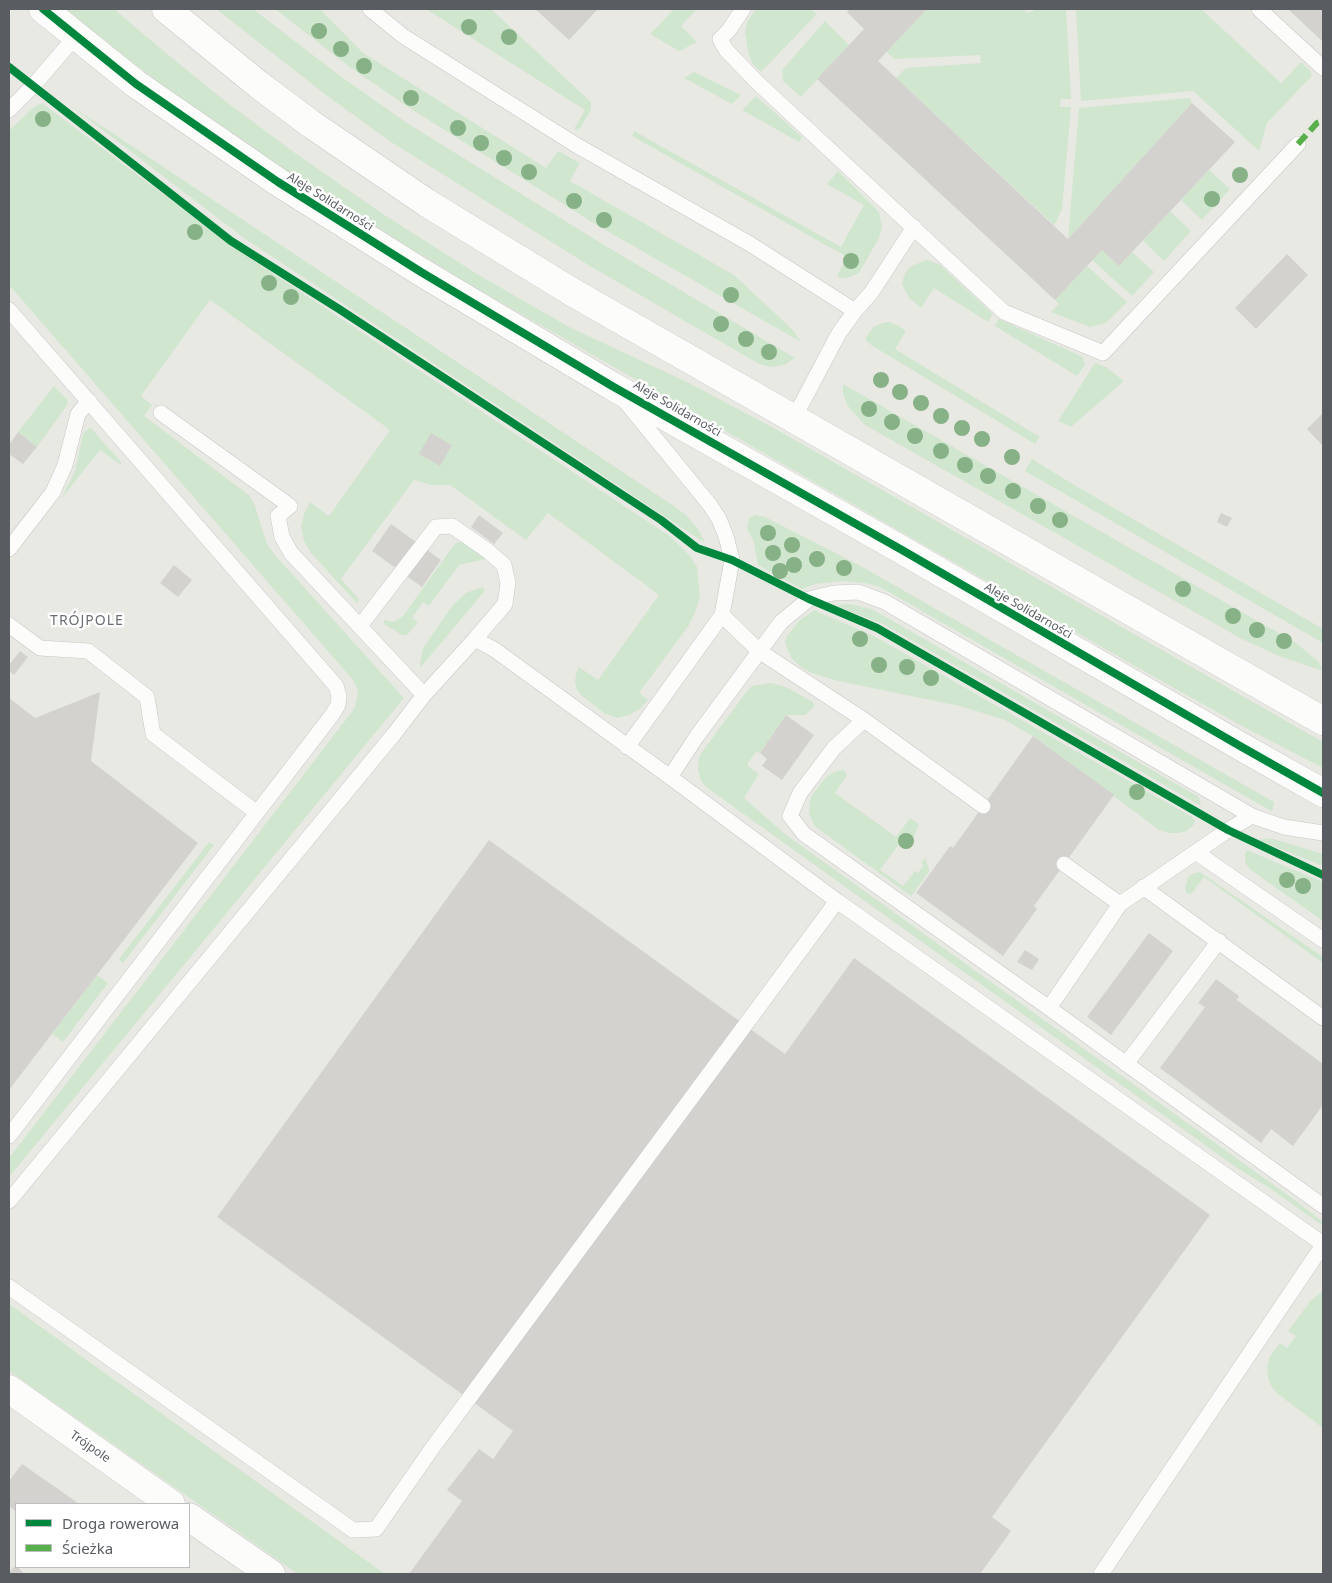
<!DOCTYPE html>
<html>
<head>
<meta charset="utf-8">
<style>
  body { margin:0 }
  #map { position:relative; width:1332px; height:1583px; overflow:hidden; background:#e9e9e4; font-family:"Noto Sans",sans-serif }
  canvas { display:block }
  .frame { position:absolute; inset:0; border:10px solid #595d62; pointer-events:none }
  .legend { position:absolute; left:15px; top:1503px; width:175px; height:65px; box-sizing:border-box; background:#fff; border:1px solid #bdbec0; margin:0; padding:6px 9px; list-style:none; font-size:15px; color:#595d62 }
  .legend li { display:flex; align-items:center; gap:10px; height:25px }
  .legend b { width:25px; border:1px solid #bdbec0 }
</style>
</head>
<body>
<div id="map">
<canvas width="1332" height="1583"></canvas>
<div class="frame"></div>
<ul class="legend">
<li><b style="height:6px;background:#00873e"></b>Droga rowerowa</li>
<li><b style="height:6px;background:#58b04a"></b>Ścieżka</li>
</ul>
</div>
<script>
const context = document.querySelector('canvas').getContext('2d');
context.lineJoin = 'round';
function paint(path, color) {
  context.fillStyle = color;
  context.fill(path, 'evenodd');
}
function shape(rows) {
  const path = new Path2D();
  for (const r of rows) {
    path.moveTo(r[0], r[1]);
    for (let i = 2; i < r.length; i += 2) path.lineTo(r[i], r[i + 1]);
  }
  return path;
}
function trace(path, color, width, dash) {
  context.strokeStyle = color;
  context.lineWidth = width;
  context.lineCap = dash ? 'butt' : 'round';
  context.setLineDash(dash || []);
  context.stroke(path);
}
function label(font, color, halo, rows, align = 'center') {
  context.font = font + ' "Noto Sans",sans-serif';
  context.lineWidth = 5;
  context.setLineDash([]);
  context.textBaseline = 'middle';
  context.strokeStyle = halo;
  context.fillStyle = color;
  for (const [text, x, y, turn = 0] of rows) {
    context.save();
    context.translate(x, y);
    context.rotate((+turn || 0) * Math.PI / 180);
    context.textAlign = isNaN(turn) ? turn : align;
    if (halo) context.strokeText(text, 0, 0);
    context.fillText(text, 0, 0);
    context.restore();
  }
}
paint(shape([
  [63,9,114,9,160,48,225,101,295,153,383,214,477,274,569,327,689,383,781,432,1323,742,1323,768,1242,726,1135,666,469,284,288,173,206,119],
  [216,9,253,9,339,75,407,123,604,245,795,358,784,365,771,367,759,364,590,266,391,142,326,95],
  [275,9,320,9,363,53,546,168,558,151,580,163,570,181,734,275,793,330,801,342,600,227,414,111,351,68],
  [426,9,491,9,591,102,591,110,580,128,577,130,574,129,585,110],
  [674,9,697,9,681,26,697,42,679,51,650,34],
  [756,9,811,9,817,14,761,72,753,64,749,55,745,34,747,22],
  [927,9,1025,9,1026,13,1034,11,1034,9,1066,9,1071,99,1061,99,1060,107,1071,107,1062,210,1054,225,896,78,906,68,981,63,980,55,895,59,886,52],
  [1076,9,1201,9,1281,83,1301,62,1311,72,1311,77,1267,123,1259,151,1193,91,1081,101],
  [825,21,849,45,801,97,783,81,782,70],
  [694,72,741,95,732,104,684,78],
  [756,96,802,137,799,142,742,110],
  [1190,98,1192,103,1068,239,1079,108],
  [42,103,236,249,671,537,690,556,697,567,700,596,696,610,689,625,639,693,648,700,640,709,629,715,617,718,604,713,582,696,577,690,575,682,576,673,579,667,598,680,659,595,548,513,526,540,450,485,431,485,414,480,341,579,359,599,358,602,356,602,311,553,304,541,301,527,304,514,310,502,329,516,390,430,210,300,141,396,152,405,144,416,249,495,255,506,267,544,274,554,404,698,9,1177,9,1158,354,709,358,695,357,688,353,680,9,285,9,131,33,108],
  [70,105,674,506,686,515,698,529,705,543,244,238],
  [634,131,841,247,864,205,827,184,838,171,879,212,882,227,879,238,859,273,847,278,841,278,837,276,847,257,632,136],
  [1209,170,1230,189,1202,220,1181,200],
  [1170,211,1191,231,1164,261,1143,241],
  [1102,250,1119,266,1132,252,1154,272,1132,296,1092,260],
  [926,260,939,264,993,314,988,322,934,288,921,308,909,298,902,284,904,276,907,270,912,266],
  [1087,266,1127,302,1106,323,1090,327,1051,312,1059,304,1055,300],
  [999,319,1083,357,1085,365,1077,376,995,326],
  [889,322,897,325,906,331,895,349,1040,437,1035,444,871,345,865,339,873,327,883,323],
  [1095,363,1106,367,1124,381,1071,427,1058,421],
  [843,384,1296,643,1318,661,1323,671,1279,656,1242,639,865,425,850,409,846,402,843,393],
  [54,386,67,400,68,404,37,447,18,432],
  [89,428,91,428,121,462,121,465,100,450,61,499,75,471,83,434],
  [1032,459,1076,486,1323,629,1323,643,1025,471],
  [756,515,765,517,859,565,1274,802,1273,810,1271,811,880,587,865,583,842,581,815,584,802,589,758,565,754,543,747,528,749,518],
  [466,541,486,559,459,565,429,606,423,602,412,618,418,622,407,635,402,635,384,624,384,620,394,622,403,616,454,545,458,542],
  [482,587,485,590,483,593,421,667,420,664,423,648,452,606,466,593],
  [850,604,871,609,884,616,1199,797,1201,806,885,625,835,605],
  [814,610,874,636,1192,817,1195,821,1193,826,1186,831,1178,833,1170,833,1159,830,1033,736,1005,720,960,706,838,681,812,673,802,668,792,659,787,648,785,641,787,636,800,620],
  [771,683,786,687,813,702,814,707,805,715,786,715,760,753,756,752,748,763,748,766,759,774,744,798,785,834,1296,1201,1323,1222,1323,1226,1271,1189,1237,1168,706,787,701,781,698,770,699,757,702,752,747,691,752,686],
  [844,770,847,775,835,793,896,837,910,818,919,824,912,842,899,844,880,870,903,886,915,871,918,873,923,866,921,863,925,858,929,869,929,872,911,896,817,828,814,825,809,813,810,801,812,795,826,777,836,771],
  [1270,838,1323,854,1323,866,1258,840],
  [209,842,214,845,123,963,119,959],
  [1247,850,1323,882,1323,921,1252,871,1247,866,1245,861,1245,854],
  [1200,872,1323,957,1323,963,1204,877,1192,893,1187,894,1185,889,1188,877,1194,873],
  [97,975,108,983,63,1042,52,1034],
  [1323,1291,1323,1428,1279,1395,1271,1386,1268,1378,1267,1367,1270,1356,1280,1343,1287,1348,1296,1336,1288,1331,1312,1299],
  [9,1304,385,1574,298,1574,9,1371]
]), '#d1e6cf');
paint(shape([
  [535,9,598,9,569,40],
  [850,9,927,9,878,61,1068,239,1192,103,1235,142,1119,266,1102,250,1055,300,817,79,864,29,847,12],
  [1288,9,1323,9,1323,42],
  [1287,254,1308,275,1256,329,1235,308],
  [1323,413,1323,446,1307,429],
  [18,432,37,447,23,464,9,454,9,445],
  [431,433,452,445,440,466,419,454],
  [1221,513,1232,518,1227,527,1217,522],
  [479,515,503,533,494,544,471,527],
  [391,524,441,560,422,587,372,551],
  [174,565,192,580,178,597,160,583],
  [20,651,28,657,14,675,9,671,9,665],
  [100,692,91,761,198,843,9,1090,9,698,35,718],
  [786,715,814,735,782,780,762,766,767,759,760,753],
  [1033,736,1114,795,1034,906,1037,909,1003,956,916,893,950,846,953,848],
  [489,840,785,1054,854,958,1210,1215,992,1517,1011,1531,980,1574,409,1574,462,1501,447,1490,479,1449,493,1459,513,1431,217,1217],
  [1149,933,1173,951,1111,1035,1087,1017],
  [1025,950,1039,959,1032,970,1017,962],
  [1216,979,1239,996,1237,1000,1323,1064,1323,1105,1293,1146,1271,1129,1261,1143,1160,1068,1205,1007,1198,1003],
  [22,1464,58,1489,79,1504,16,1504,16,1512,9,1506,9,1481],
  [16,1565,24,1574,9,1574,9,1572]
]), '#d3d2cf');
const lane = shape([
  [370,9,403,36,576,145,750,244,855,311],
  [743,9,729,30,720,39,726,50,758,83,1004,312,1103,353,1298,144],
  [1259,9,1323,68],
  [9,110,33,86,76,36],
  [9,310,330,679,336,686,339,696,338,705,332,715,9,1136],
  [624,400,710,505,719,519,726,536,732,560,722,615,759,651,864,720,983,806],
  [161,413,290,506,278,516,282,537,291,553,424,695],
  [793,420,839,333,855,311,871,293,914,227],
  [9,549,53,492,65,465,78,414,89,401],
  [9,625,40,648,88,651,147,697,153,734,257,813],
  [360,626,436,527,452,526,488,551,504,565,508,583,505,604,475,639],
  [864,720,834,748,800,793,790,816,804,834,1049,1008,1323,1206],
  [627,747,722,615],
  [670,777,697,736,781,622,809,599,834,593,858,592,885,602,1252,816,1284,827,1323,833],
  [1197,853,1323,940],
  [1064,864,1120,904],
  [1143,887,1323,1018],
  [1049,1008,1120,904,1228,830,1252,816],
  [1126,1064,1219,941],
  [9,1201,394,734,424,695,475,639,495,650,670,777,837,901,1323,1244],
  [9,1287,353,1530,376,1529,433,1447,837,901],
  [1101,1574,1323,1245]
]);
const street = shape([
  [9,1389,171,1504],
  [189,1517,271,1574]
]);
const secondary = shape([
  [43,9,136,84,278,182,421,272,612,386,902,550,1240,746,1323,793],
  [166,9,259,85,311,124,427,203,572,292,1323,721]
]);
trace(lane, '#c6c7c6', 16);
trace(street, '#c6c7c6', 29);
trace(secondary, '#c7c7c7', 29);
trace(lane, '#fcfcfb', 15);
trace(street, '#fcfcfb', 28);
trace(secondary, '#fcfcfb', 28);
trace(shape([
  [1298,144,1317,123,1323,121]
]), '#58b04a', 6, [12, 6]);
trace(shape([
  [43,9,136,84,278,182,421,272,612,386,902,550,1240,746,1323,793],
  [9,67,231,241,339,309,661,520,697,548,732,560,809,599,877,628,1228,830,1323,875]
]), '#00873e', 8);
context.fillStyle = '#87b187';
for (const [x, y] of [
  [469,27],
  [319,31],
  [509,37],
  [341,49],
  [364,66],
  [411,98],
  [43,119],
  [458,128],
  [481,143],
  [504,158],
  [529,172],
  [1240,175],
  [1212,199],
  [574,201],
  [604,220],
  [195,232],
  [851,261],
  [269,283],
  [731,295],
  [291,297],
  [721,324],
  [746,339],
  [769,352],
  [881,380],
  [900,392],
  [921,403],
  [869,409],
  [941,416],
  [892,422],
  [962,428],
  [915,436],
  [982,439],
  [941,451],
  [1012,457],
  [965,465],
  [988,476],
  [1013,491],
  [1038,506],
  [1060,520],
  [768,533],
  [792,545],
  [773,553],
  [817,559],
  [794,565],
  [844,568],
  [780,571],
  [1183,589],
  [1233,616],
  [1257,630],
  [860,639],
  [1284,641],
  [879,665],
  [907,667],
  [931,678],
  [1137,792],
  [906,841],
  [1287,880],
  [1303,886]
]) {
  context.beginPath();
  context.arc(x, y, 8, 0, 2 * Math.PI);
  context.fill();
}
label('12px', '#595d62', '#fff', [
  ["Aleje Solidarności",330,202,32],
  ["Aleje Solidarności",677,409,30],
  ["Aleje Solidarności",1028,611,30],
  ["Trójpole",90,1447,35]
]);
context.letterSpacing = '1px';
label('14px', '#6a6f74', '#fff', [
  ["TRÓJPOLE",87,621]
]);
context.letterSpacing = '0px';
</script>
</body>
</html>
